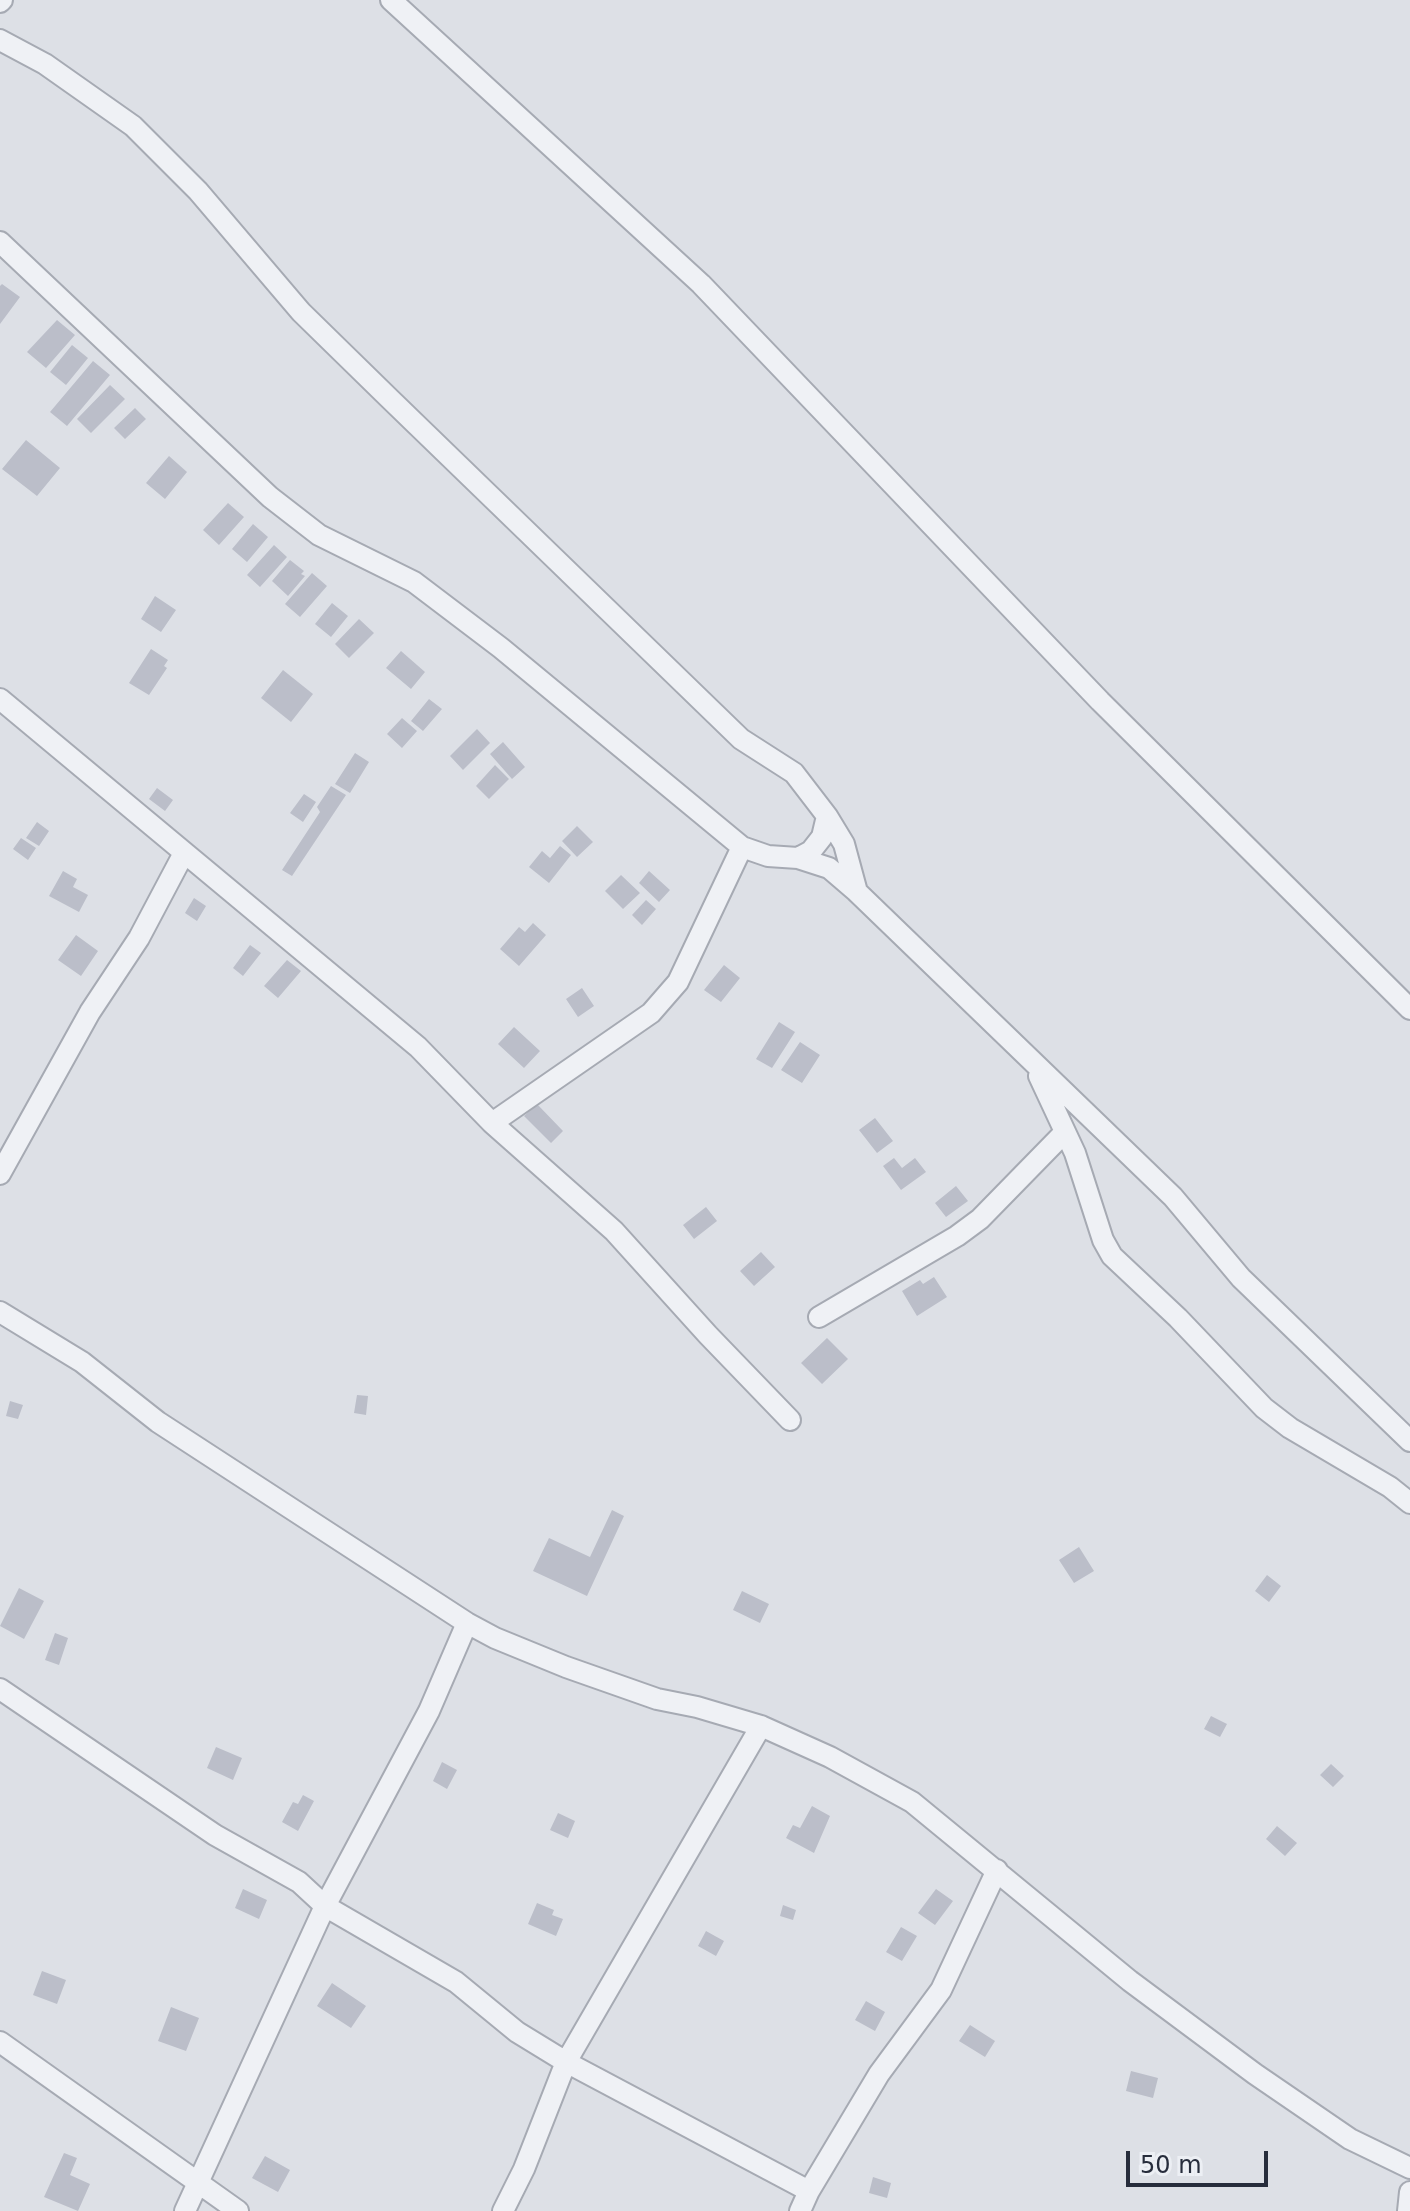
<!DOCTYPE html>
<html>
<head>
<meta charset="utf-8">
<style>
  body { margin:0 }
  #map { position:relative; width:1410px; height:2211px; overflow:hidden; background:#dde0e6; font-family:"DejaVu Sans",sans-serif }
  canvas { display:block }
  .scale { position:absolute; left:1126px; top:2151px; width:142px; height:36px; box-sizing:border-box; border:4px solid #272d3c; border-top:0; padding-left:10px; font-size:24px; line-height:28px; white-space:nowrap; color:#272d3c; -webkit-text-stroke:6px #eceff4; paint-order:stroke }
</style>
</head>
<body>
<div id="map">
<canvas width="1410" height="2211"></canvas>
<div class="scale">50 m</div>
</div>
<script>
const context = document.querySelector('canvas').getContext('2d');
context.lineJoin = 'round';
function paint(path, color) {
  context.fillStyle = color;
  context.fill(path, 'evenodd');
}
function shape(rows) {
  const path = new Path2D();
  for (const r of rows) {
    path.moveTo(r[0], r[1]);
    for (let i = 2; i < r.length; i += 2) path.lineTo(r[i], r[i + 1]);
  }
  return path;
}
function trace(path, color, width, dash) {
  context.strokeStyle = color;
  context.lineWidth = width;
  context.lineCap = dash ? 'butt' : 'round';
  context.setLineDash(dash || []);
  context.stroke(path);
}
paint(shape([
  [2,284,20,297,0,324,0,286],
  [57,320,75,335,46,368,27,352],
  [72,345,88,358,66,385,50,372],
  [93,361,110,375,67,426,50,412],
  [110,385,125,399,91,433,77,419],
  [135,408,146,419,125,439,114,428],
  [26,440,60,468,37,496,2,469],
  [169,456,187,472,165,499,146,483],
  [228,503,244,517,219,545,203,530],
  [253,524,268,537,247,562,232,549],
  [274,545,287,557,260,587,247,575],
  [290,560,304,571,301,574,305,576,288,596,272,581],
  [312,573,327,586,300,617,285,604],
  [155,596,176,610,161,632,141,619],
  [332,603,348,616,331,637,315,624],
  [359,619,374,633,349,658,335,644],
  [151,649,168,660,164,666,167,668,149,695,129,683],
  [401,651,425,672,411,689,386,668],
  [283,670,313,694,291,722,261,698],
  [429,699,442,709,423,731,411,721],
  [402,718,417,731,402,748,387,734],
  [477,729,490,743,463,770,450,756],
  [503,742,525,767,512,779,490,754],
  [355,753,369,762,350,793,335,784],
  [495,765,509,779,489,799,476,786],
  [331,786,346,795,292,876,282,870,320,812,317,807],
  [157,788,173,800,165,811,149,799],
  [304,794,316,802,303,822,290,813],
  [37,822,49,831,39,846,26,838],
  [577,826,593,842,577,857,562,841],
  [21,838,36,848,28,860,13,849],
  [560,846,571,855,549,883,529,867,542,851,550,858],
  [63,871,77,879,73,887,88,895,79,912,49,896],
  [649,871,670,890,659,902,639,883],
  [621,875,640,893,623,909,605,891],
  [194,898,206,906,197,921,185,913],
  [646,900,656,909,642,925,632,915],
  [533,923,546,935,519,966,500,949,519,927,525,932],
  [76,935,98,951,81,976,58,960],
  [250,945,261,953,243,976,233,968],
  [287,960,301,971,278,998,264,986],
  [724,965,740,978,721,1002,704,990],
  [582,988,594,1006,578,1017,566,999],
  [779,1022,795,1032,772,1068,756,1059],
  [514,1027,540,1051,524,1068,498,1044],
  [800,1042,820,1055,802,1083,781,1070],
  [537,1104,563,1131,551,1143,524,1116],
  [875,1118,893,1141,877,1153,859,1130],
  [894,1158,902,1168,915,1158,926,1172,901,1190,883,1166],
  [956,1186,968,1201,946,1217,935,1203],
  [706,1207,717,1221,694,1239,683,1225],
  [761,1252,775,1267,754,1286,740,1271],
  [934,1277,947,1297,917,1316,902,1291,920,1280,923,1284],
  [827,1338,848,1359,822,1384,801,1363],
  [357,1395,368,1396,366,1415,354,1413],
  [10,1401,23,1405,18,1419,6,1416],
  [612,1510,624,1516,587,1596,533,1571,549,1538,590,1557],
  [1079,1547,1094,1571,1074,1583,1059,1560],
  [1267,1575,1281,1586,1269,1602,1255,1591],
  [19,1588,44,1601,24,1639,0,1626],
  [742,1591,769,1604,760,1623,733,1610],
  [55,1633,68,1638,59,1665,45,1660],
  [1211,1716,1227,1724,1220,1737,1204,1729],
  [216,1747,242,1758,233,1780,207,1768],
  [442,1762,457,1770,447,1789,433,1781],
  [1331,1764,1344,1776,1333,1787,1320,1775],
  [303,1795,314,1801,298,1831,282,1822,293,1802,298,1804],
  [812,1806,830,1816,814,1853,786,1838,793,1825,800,1828],
  [558,1813,575,1821,568,1838,550,1830],
  [1277,1826,1297,1843,1285,1856,1266,1839],
  [243,1889,267,1900,259,1919,235,1908],
  [936,1889,953,1901,935,1925,918,1913],
  [537,1903,554,1910,552,1915,563,1919,556,1936,528,1924],
  [783,1905,796,1910,793,1920,780,1916],
  [901,1927,917,1936,902,1961,886,1952],
  [706,1931,724,1941,716,1956,698,1946],
  [42,1971,66,1980,57,2004,33,1995],
  [332,1983,366,2006,351,2028,317,2006],
  [866,2001,885,2012,875,2031,855,2020],
  [171,2007,199,2018,186,2051,158,2041],
  [970,2025,995,2041,985,2057,959,2041],
  [1131,2071,1158,2078,1153,2098,1126,2091],
  [64,2153,77,2158,70,2175,90,2184,78,2211,44,2197],
  [265,2156,290,2170,278,2192,252,2178],
  [873,2177,891,2183,887,2198,869,2193]
]), '#bbbec9');
const street = shape([
  [391,0,701,284,1100,701,1410,1009],
  [0,2,2,0],
  [0,40,45,64,133,126,198,191,301,312,390,399,741,739,794,773,827,816,844,844,857,892],
  [0,242,270,497,319,535,414,582,501,648,742,847,768,856,798,858,829,868,857,892,1173,1197,1241,1278,1410,1441],
  [0,699,418,1047,492,1123,651,1013,678,982,742,847],
  [798,858,811,851,822,837,827,816],
  [1039,1076,1075,1153,1103,1240,1112,1256,1178,1318,1264,1408,1290,1428,1390,1487,1410,1503],
  [492,1123,614,1231,708,1335,790,1420],
  [0,1174,90,1012,139,938,184,853],
  [0,1312,82,1362,158,1422,467,1623,495,1638,566,1667,657,1699,697,1707,761,1726,830,1757,912,1802,1130,1981,1255,2074,1350,2139,1410,2168],
  [819,1317,957,1236,980,1219,1065,1132],
  [0,1689,215,1835,299,1882,325,1906,456,1982,517,2032,566,2062,809,2191],
  [0,2042,238,2211],
  [185,2211,325,1906,429,1711,467,1623],
  [503,2211,524,2169,566,2062,761,1726],
  [800,2211,809,2191,879,2074,941,1990,997,1870],
  [1408,2211,1410,2192]
]);
trace(street, '#a6aab3', 24);
trace(street, '#eff1f5', 20);
</script>
</body>
</html>
